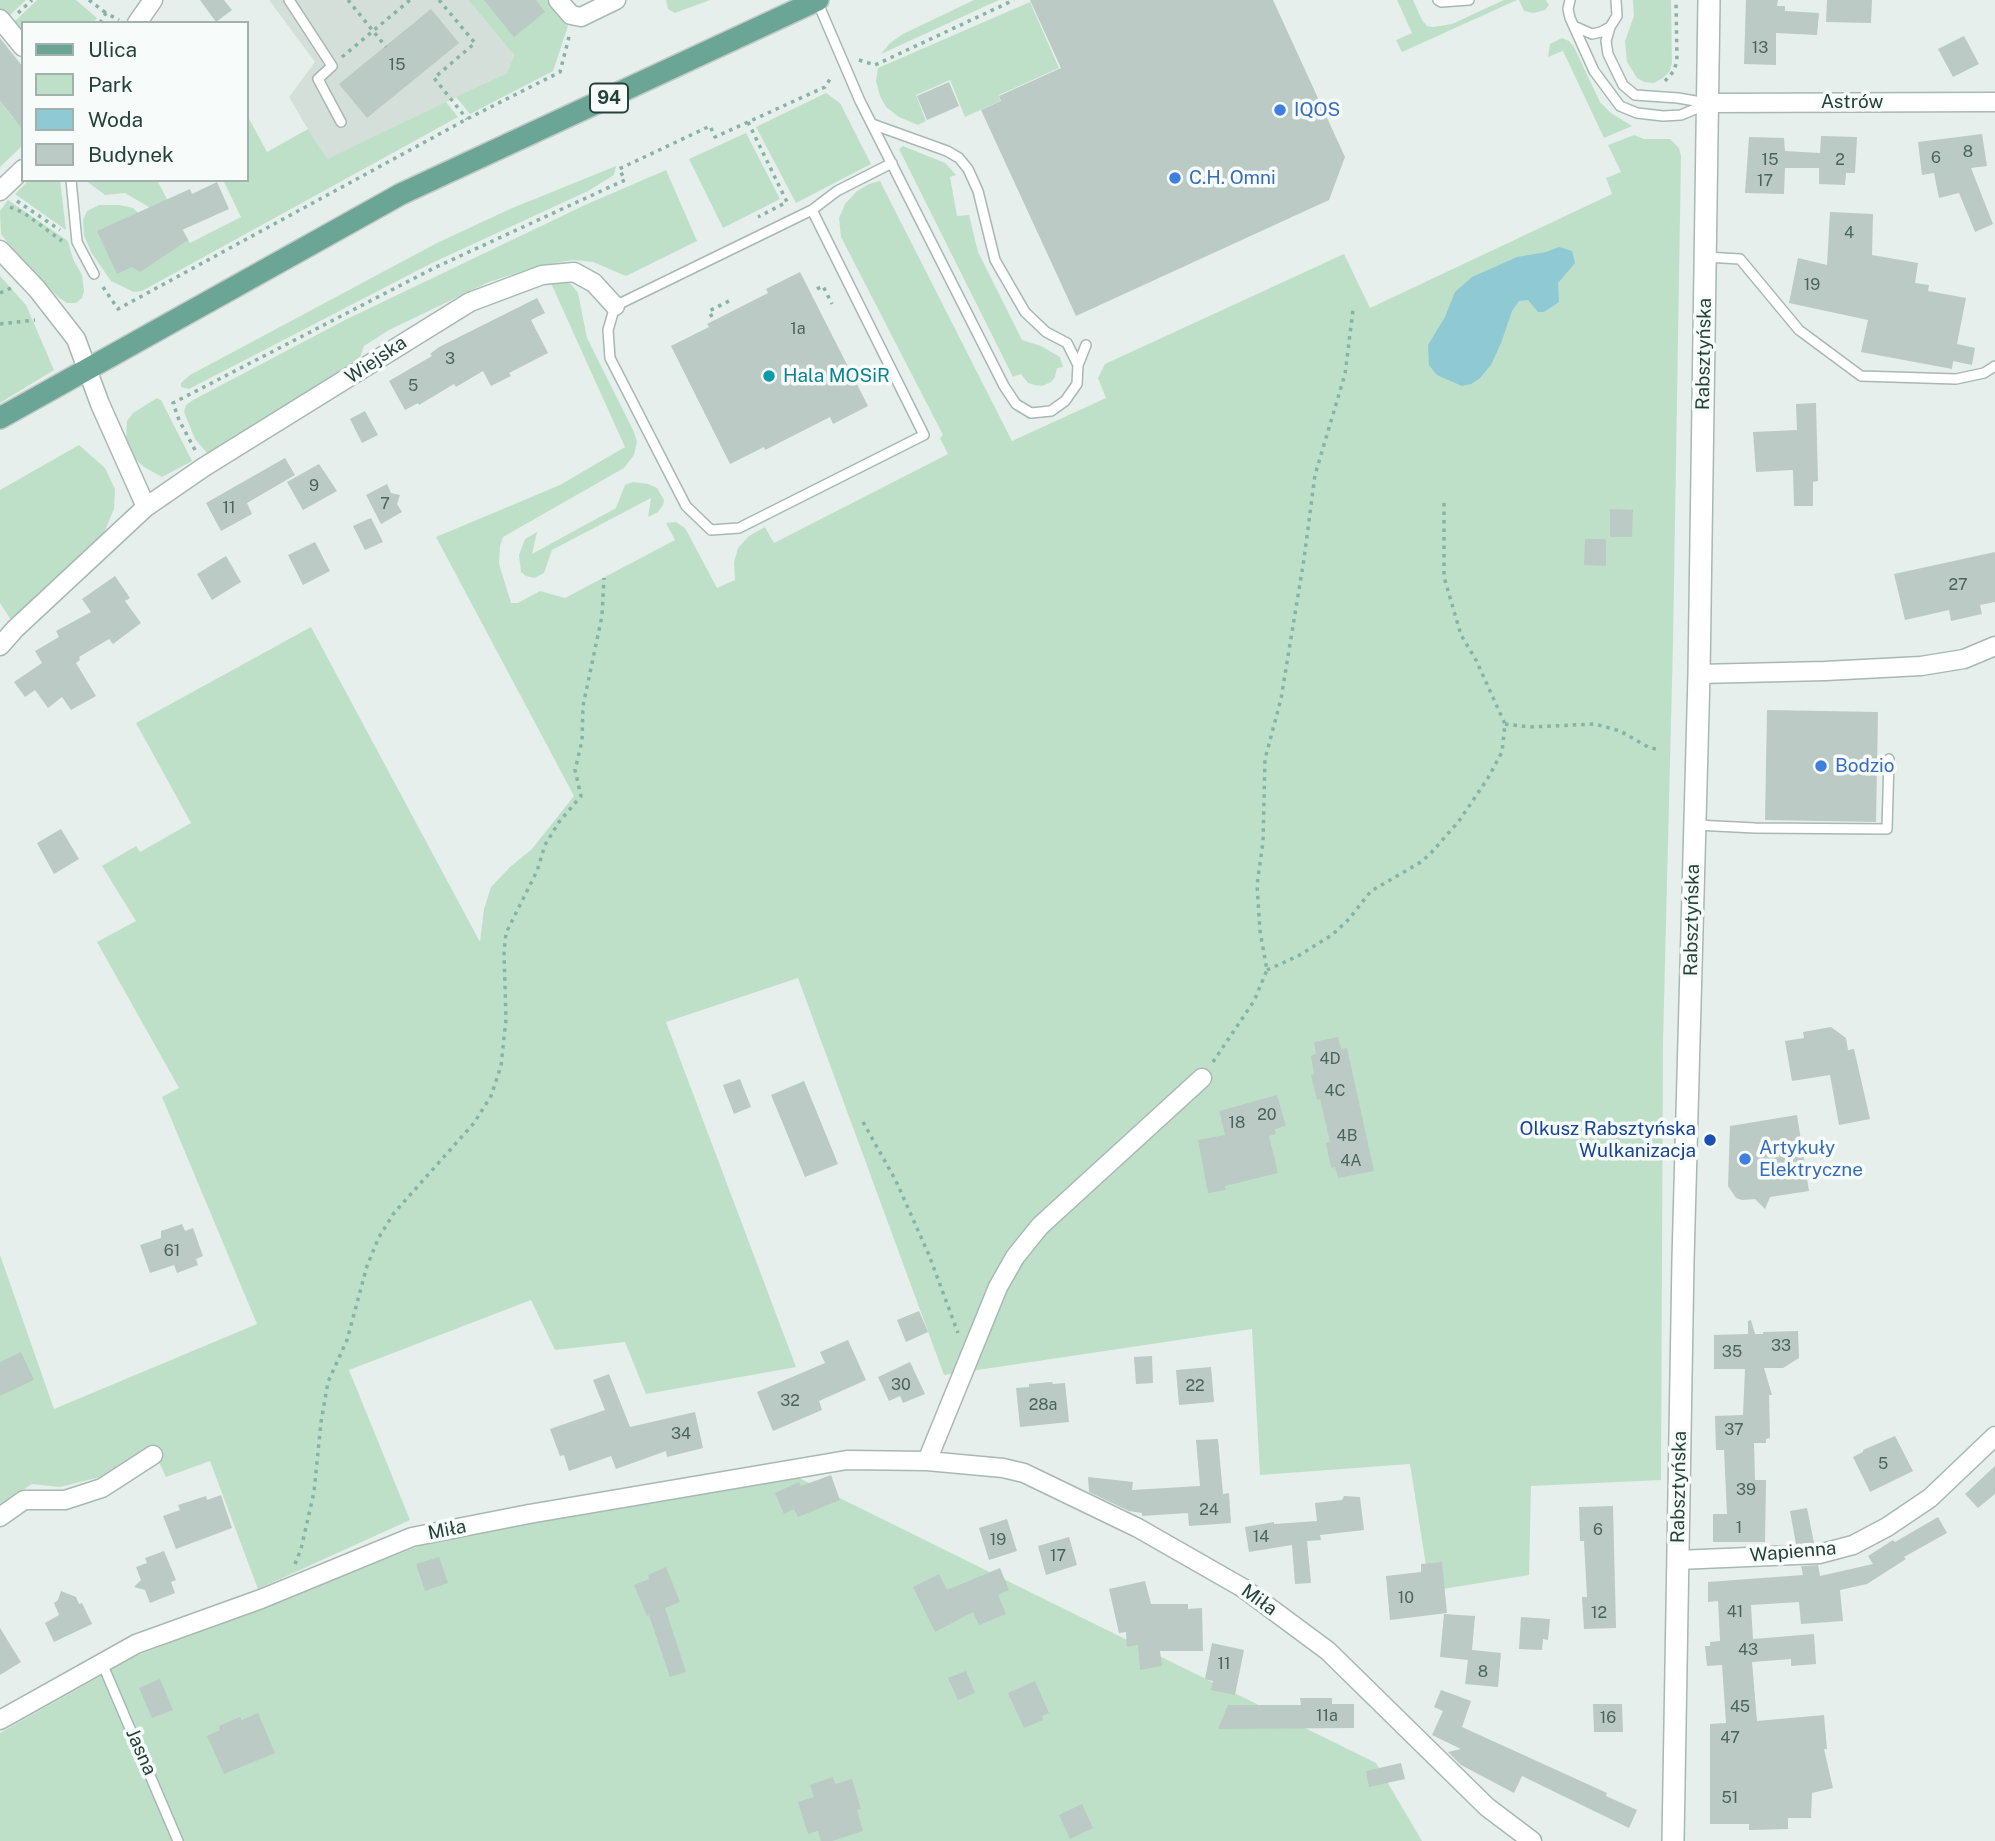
<!DOCTYPE html>
<html>
<head>
<meta charset="utf-8">
<style>
  body { margin:0 }
  #map { position:relative; width:1995px; height:1841px; overflow:hidden; background:#e6efeb; font-family:"Public Sans",sans-serif }
  canvas { display:block }
  .legend { position:absolute; left:21px; top:21px; width:228px; height:161px; box-sizing:border-box; background:#f7fbf9; border:2px solid #a3b1ad; margin:0; padding:9px 12px; list-style:none; font-size:21px; color:#24423a }
  .legend li { display:flex; align-items:center; gap:14px; height:35px }
  .legend b { width:35px; border:2px solid #a3b1ad }
</style>
</head>
<body>
<div id="map">
<canvas width="1995" height="1841"></canvas>
<ul class="legend">
<li><b style="height:9px;background:#6aa596"></b>Ulica</li>
<li><b style="height:19px;background:#bfe0c8"></b>Park</li>
<li><b style="height:19px;background:#8ec9d4"></b>Woda</li>
<li><b style="height:19px;background:#bbcac4"></b>Budynek</li>
</ul>
</div>
<script>
const context = document.querySelector('canvas').getContext('2d');
context.lineJoin = 'round';
function paint(path, color) {
  context.fillStyle = color;
  context.fill(path, 'evenodd');
}
function shape(rows) {
  const path = new Path2D();
  for (const r of rows) {
    path.moveTo(r[0], r[1]);
    for (let i = 2; i < r.length; i += 2) path.lineTo(r[i], r[i + 1]);
  }
  return path;
}
function trace(path, color, width, dash) {
  context.strokeStyle = color;
  context.lineWidth = width;
  context.lineCap = dash ? 'butt' : 'round';
  context.setLineDash(dash || []);
  context.stroke(path);
}
function label(font, color, halo, rows, align = 'center') {
  context.font = font + ' "Public Sans",sans-serif';
  context.lineWidth = 7;
  context.setLineDash([]);
  context.textBaseline = 'middle';
  context.strokeStyle = halo;
  context.fillStyle = color;
  for (const [text, x, y, turn = 0] of rows) {
    context.save();
    context.translate(x, y);
    context.rotate((+turn || 0) * Math.PI / 180);
    context.textAlign = isNaN(turn) ? turn : align;
    if (halo) context.strokeText(text, 0, 0);
    context.fillText(text, 0, 0);
    context.restore();
  }
}
paint(shape([
  [269,0,468,0,514,55,507,73,326,160,289,97,315,62]
]), '#d4dfda');
paint(shape([
  [0,0,26,0,7,18,0,9],
  [37,0,76,0,97,18,93,23,23,23,23,31,20,31,13,23],
  [468,0,547,0,568,26,553,71,470,114,456,97,507,73,514,55],
  [666,0,710,0,675,13,668,9],
  [974,0,999,0,881,54,890,43,903,34],
  [1397,0,1413,0,1422,20,1427,26,1433,27,1452,24,1504,0,1517,0,1402,52,1396,40,1412,33],
  [1519,0,1546,0,1549,5,1545,10,1533,13,1524,11],
  [1633,0,1671,0,1672,62,1670,71,1663,78,1654,83,1644,82,1637,78,1627,62,1625,41,1634,16],
  [1030,2,1059,68,999,95,1000,101,965,117,950,80,916,95,926,121,918,125,899,117,886,107,880,96,876,81,878,68],
  [1562,38,1569,41,1574,47,1600,102,1611,113,1632,126,1604,138,1563,51,1548,57,1550,44],
  [826,93,840,103,871,164,796,203,756,127],
  [0,101,13,118,23,111,23,145,0,167],
  [446,102,458,117,142,291,134,292,111,281,91,252,84,235,83,220,87,211,99,205,120,205,133,208,152,225,159,213,125,193,105,195,85,180,157,180,190,243,241,217,223,180,247,180,247,115,267,152,308,129,327,159],
  [746,133,780,199,723,228,689,159],
  [1634,135,1644,139,1670,139,1679,148,1681,156,1673,643,1663,1042,1661,1480,1531,1486,1529,1575,1430,1591,1410,1464,1260,1475,1252,1329,944,1375,798,978,666,1022,796,1367,646,1394,625,1342,555,1350,531,1300,349,1370,410,1520,258,1589,210,1461,166,1477,151,1445,100,1477,60,1487,32,1484,0,1504,0,1255,54,1409,257,1324,162,1097,179,1088,97,942,136,921,102,866,136,846,140,852,191,823,136,723,311,627,480,942,484,909,491,887,510,867,532,849,574,796,436,537,560,485,625,447,550,281,563,280,571,284,578,293,587,338,634,432,637,442,634,455,624,468,503,537,500,546,499,564,511,603,518,603,540,591,565,598,675,540,666,523,676,522,685,528,717,588,735,580,734,562,738,548,749,536,765,527,774,543,948,454,940,438,943,435,841,237,839,218,845,204,857,191,869,184,880,181,1012,441,1106,398,1098,378,1105,364,1344,254,1370,308,1612,194,1606,178,1621,172,1608,145],
  [903,146,945,163,956,175,950,177,957,216,969,215,978,252,1022,340,1041,346,1060,357,1063,367,1057,368,1055,377,1051,382,1042,386,1035,385,1028,383,1021,374,1013,377,899,149],
  [616,166,614,175,588,191,432,263,189,389,181,387,181,383,190,375,437,243,510,209],
  [666,170,697,241,626,276,593,262,573,260,542,265,489,282,389,330,364,346,359,360,340,373,224,444,207,453,195,439,184,412,186,405,193,400,345,320,585,205],
  [29,180,60,180,66,230,15,194],
  [8,200,68,241,73,259,82,275,84,291,82,298,76,303,67,303,58,297,10,246,1,234,0,211],
  [0,276,26,305,54,370,0,403],
  [157,398,161,400,192,461,162,477,144,467,132,456,126,440,127,421,133,413],
  [79,445,105,468,115,489,114,509,103,535,11,620,0,603,0,490],
  [633,482,648,484,657,488,664,500,663,505,658,512,648,517,651,498,552,550,544,573,534,578,526,576,521,572,519,555,525,539,537,532,532,554,616,508,625,485],
  [777,1467,1376,1763,1422,1841,0,1841,0,1733,136,1656,427,1543]
]), '#bfe0c8');
paint(shape([
  [1559,247,1572,251,1575,263,1558,283,1559,302,1544,312,1538,312,1528,300,1519,301,1512,311,1501,343,1491,365,1479,379,1471,384,1462,386,1437,375,1429,365,1428,345,1445,317,1455,292,1472,277,1517,257,1546,252]
]), '#8ec9d4');
paint(shape([
  [200,0,224,0,232,10,216,22],
  [484,0,536,0,545,12,514,37],
  [1030,0,1273,0,1345,157,1329,200,1076,316,981,110,1001,101,999,96,1061,68],
  [1746,0,1778,0,1777,6,1785,6,1785,11,1819,13,1817,35,1776,33,1776,65,1744,64],
  [1827,0,1872,0,1871,23,1826,22],
  [431,9,459,43,367,118,339,84],
  [1964,36,1979,64,1953,77,1938,49],
  [0,38,23,67,23,130,0,101],
  [949,82,959,106,927,120,917,96],
  [1982,134,1987,166,1971,168,1993,224,1975,232,1959,193,1939,198,1934,173,1922,175,1918,142],
  [1821,136,1857,137,1855,173,1846,173,1845,185,1819,184,1819,168,1785,168,1784,194,1745,193,1749,137,1784,138,1785,151,1820,153],
  [217,182,229,209,182,230,188,240,140,272,132,267,117,274,97,231,190,189,192,194],
  [1830,212,1873,214,1872,255,1918,263,1915,283,1929,285,1928,291,1966,298,1957,344,1975,348,1972,365,1953,361,1952,369,1861,352,1868,320,1789,303,1798,258,1827,265],
  [800,272,868,406,833,424,830,417,765,450,764,447,730,464,671,346,709,327,707,324,768,293,766,289],
  [537,298,545,313,531,320,548,353,509,373,511,376,491,386,483,371,456,387,454,384,419,405,418,403,405,410,389,381,432,356,430,354,439,347],
  [1816,403,1818,481,1813,482,1813,506,1794,506,1793,470,1756,472,1753,432,1797,430,1796,404],
  [365,411,378,435,362,443,350,419],
  [285,458,295,475,247,503,252,514,221,531,206,503],
  [319,464,337,491,303,510,287,482],
  [387,484,391,493,400,495,397,504,402,512,381,524,366,495],
  [1610,509,1633,510,1632,537,1610,537],
  [371,518,383,542,365,550,353,526],
  [1585,539,1606,539,1606,566,1584,565],
  [315,542,330,571,303,585,288,555],
  [1995,552,1995,602,1980,605,1982,614,1951,621,1949,610,1905,620,1894,574],
  [226,556,241,582,212,600,197,574],
  [115,576,130,598,125,601,141,623,113,644,109,639,79,657,80,660,76,663,96,696,71,710,62,697,48,708,35,690,25,697,14,682,42,663,35,651,59,637,56,631,91,612,82,599],
  [1767,710,1878,712,1876,822,1765,820],
  [61,829,79,859,54,874,37,843],
  [1831,1027,1846,1038,1848,1050,1854,1049,1870,1119,1839,1125,1830,1075,1792,1081,1785,1041,1804,1038,1803,1032],
  [1338,1037,1341,1049,1347,1048,1374,1171,1338,1178,1335,1167,1331,1168,1326,1143,1330,1142,1320,1099,1317,1100,1311,1075,1314,1074,1311,1056,1316,1054,1314,1042],
  [740,1079,751,1107,734,1114,723,1085],
  [804,1081,838,1164,805,1177,771,1095],
  [1277,1095,1286,1126,1275,1129,1276,1134,1269,1136,1278,1173,1225,1186,1226,1190,1208,1193,1198,1140,1225,1135,1219,1111],
  [1797,1115,1809,1191,1770,1197,1765,1209,1755,1199,1742,1200,1736,1198,1728,1186,1730,1126],
  [182,1224,185,1231,193,1228,203,1256,196,1259,198,1265,177,1273,174,1265,150,1273,140,1245,161,1238,161,1231],
  [919,1311,928,1332,906,1342,897,1320],
  [1751,1320,1755,1334,1763,1334,1763,1332,1798,1331,1799,1358,1783,1368,1764,1368,1772,1395,1769,1395,1770,1438,1766,1439,1766,1443,1754,1443,1755,1480,1766,1480,1765,1542,1713,1542,1713,1514,1727,1514,1724,1450,1716,1450,1715,1416,1743,1415,1745,1369,1714,1369,1714,1335,1748,1334,1748,1321],
  [848,1340,866,1380,819,1401,822,1410,773,1431,757,1392,825,1363,820,1352],
  [21,1352,34,1380,0,1396,0,1362],
  [1152,1356,1153,1383,1136,1384,1134,1357],
  [910,1362,925,1394,903,1403,900,1396,889,1401,878,1377],
  [1211,1367,1214,1402,1179,1405,1176,1370],
  [609,1374,630,1427,695,1412,703,1448,667,1457,666,1451,616,1469,611,1456,569,1471,564,1455,560,1456,550,1429,605,1410,593,1380],
  [1052,1382,1053,1384,1065,1383,1069,1422,1020,1427,1016,1388,1029,1387,1029,1384],
  [1895,1436,1913,1471,1870,1492,1853,1457,1863,1452,1863,1450],
  [1218,1439,1223,1494,1229,1493,1231,1523,1189,1526,1188,1513,1142,1516,1142,1513,1129,1511,1089,1492,1088,1477,1133,1482,1132,1490,1200,1486,1196,1440],
  [1995,1466,1995,1494,1978,1508,1965,1494],
  [831,1475,840,1500,798,1517,794,1509,784,1514,775,1493,799,1482,801,1486],
  [221,1495,232,1528,176,1549,163,1516,180,1510,178,1505,206,1496,207,1500],
  [1344,1496,1360,1497,1364,1530,1320,1535,1321,1540,1307,1541,1311,1583,1295,1584,1292,1545,1249,1552,1245,1527,1274,1522,1274,1524,1317,1521,1315,1503,1342,1500],
  [1613,1506,1616,1628,1584,1629,1582,1597,1587,1597,1584,1541,1580,1541,1579,1507],
  [1807,1508,1814,1543,1796,1544,1790,1511],
  [1938,1517,1947,1533,1904,1557,1906,1559,1867,1584,1840,1590,1843,1621,1801,1624,1799,1602,1751,1605,1753,1639,1814,1634,1816,1664,1791,1666,1791,1659,1752,1662,1757,1721,1824,1715,1827,1749,1824,1749,1833,1788,1812,1793,1811,1818,1788,1818,1788,1829,1749,1830,1749,1824,1710,1824,1710,1724,1726,1723,1722,1665,1707,1666,1705,1646,1710,1646,1710,1642,1720,1641,1718,1601,1708,1602,1708,1582,1803,1575,1801,1566,1818,1565,1820,1576,1873,1564,1868,1556,1893,1540,1895,1542],
  [1007,1519,1017,1551,989,1560,979,1528],
  [1069,1537,1077,1565,1046,1575,1038,1546],
  [164,1551,176,1580,171,1582,175,1593,150,1603,145,1590,134,1587,141,1580,136,1567,147,1563,145,1558],
  [439,1557,448,1583,425,1591,416,1564],
  [1442,1562,1447,1613,1390,1620,1386,1576,1421,1572,1421,1564],
  [666,1567,680,1602,665,1608,686,1672,670,1677,649,1615,647,1616,634,1585,649,1579,648,1575],
  [1000,1568,1009,1590,998,1595,1006,1614,979,1625,973,1612,935,1632,913,1587,939,1574,947,1590],
  [1145,1581,1151,1604,1188,1604,1188,1609,1202,1608,1203,1651,1160,1651,1162,1666,1140,1670,1138,1645,1127,1647,1126,1632,1119,1633,1109,1589],
  [61,1591,76,1597,79,1604,82,1603,92,1624,54,1642,45,1623,59,1615,54,1603,58,1600],
  [1444,1614,1475,1616,1472,1650,1501,1653,1498,1687,1465,1684,1468,1660,1440,1657],
  [1521,1617,1550,1619,1548,1640,1543,1639,1542,1650,1519,1649],
  [0,1628,21,1662,0,1675],
  [1212,1643,1244,1650,1235,1695,1211,1690,1213,1681,1205,1679],
  [966,1671,975,1693,958,1700,948,1678],
  [160,1679,173,1710,152,1718,139,1688],
  [1035,1681,1049,1713,1042,1716,1043,1720,1024,1728,1008,1693],
  [1441,1690,1471,1701,1462,1727,1607,1793,1606,1796,1637,1810,1629,1828,1522,1776,1514,1793,1461,1765,1448,1752,1461,1749,1432,1735,1443,1711,1434,1707],
  [1300,1698,1332,1698,1332,1704,1354,1704,1354,1728,1218,1729,1228,1705,1301,1705],
  [1593,1704,1622,1704,1623,1732,1594,1732],
  [258,1713,275,1753,224,1774,207,1736,220,1730,219,1726,240,1717,242,1720],
  [1401,1763,1405,1779,1369,1787,1366,1771],
  [833,1777,835,1784,852,1779,861,1809,857,1810,863,1831,832,1841,821,1841,818,1831,808,1834,798,1802,814,1797,810,1785],
  [1082,1804,1093,1828,1070,1839,1059,1815]
]), '#bbcac4');
const service = shape([
  [289,0,332,66,318,79,341,122],
  [1438,0,1441,2,1469,0],
  [1570,0,1568,9,1570,18,1594,71,1620,106,1637,113,1663,116,1681,115,1707,104],
  [817,1,860,101,1004,386,1016,404,1031,413,1051,411,1065,401,1077,384,1078,365,1086,345],
  [1576,27,1592,34,1601,32,1610,27,1617,16,1616,0],
  [1610,27,1606,41,1608,54,1623,85,1635,95,1678,98,1707,103],
  [872,124,947,151,959,158,968,169,978,191,995,260,1025,312,1046,332,1067,343,1078,365],
  [71,180,77,242,94,274],
  [812,210,924,435,739,528,711,530,686,506,610,358,608,330,615,306,812,210,837,191,892,163],
  [1705,257,1740,259,1799,330,1861,376,1956,379,1984,373,1995,366],
  [1696,825,1755,828,1887,829,1889,759],
  [102,1663,178,1841]
]);
const minor = shape([
  [558,0,571,15,581,17,616,0],
  [0,19,23,47],
  [137,23,153,0],
  [1709,103,1995,102],
  [0,191,23,169],
  [0,250,37,289,76,339,100,404,146,507],
  [0,646,15,629,146,507,204,467,470,302,542,275,574,272,594,283,615,306],
  [1699,674,1825,671,1921,666,1964,659,1995,646],
  [927,1461,998,1287,1015,1257,1040,1226,1202,1078],
  [0,1517,24,1500,65,1500,102,1488,153,1455],
  [1678,1560,1819,1554,1853,1545,1887,1527,1930,1498,1995,1436],
  [0,1720,136,1644,261,1599,412,1537,529,1514,847,1460,927,1461,1003,1468,1024,1473,1138,1528,1243,1588,1328,1651,1487,1807,1532,1841]
]);
const tertiary = shape([
  [1673,1841,1683,1260,1699,674,1709,0]
]);
const primary = shape([
  [0,418,401,194,818,0]
]);
trace(service, '#a8b8b2', 12);
trace(minor, '#a8b8b2', 21);
trace(tertiary, '#a8b8b2', 24);
trace(primary, '#c2cac8', 24);
trace(shape([
  [89,0,106,13],
  [348,0,386,47],
  [439,0,475,43,434,78,467,119],
  [18,13,32,0],
  [100,23,106,13,119,20],
  [342,57,410,0],
  [859,60,875,65,1014,0],
  [1665,81,1673,72,1677,62,1676,0],
  [748,122,787,202,758,217],
  [17,201,60,230],
  [10,207,24,213,62,241],
  [103,287,118,309,467,119,560,72,570,33],
  [817,289,823,286,832,304],
  [0,293,11,288],
  [712,317,709,311,731,300],
  [0,324,35,320],
  [195,450,179,420,173,403,434,268,625,180,619,169,710,126,715,137,825,87,832,76],
  [1505,724,1530,727,1595,724,1620,731,1648,747,1660,750],
  [1267,970,1298,956,1332,935,1349,919,1371,891,1421,862,1431,853,1459,821,1488,778,1502,752,1505,724,1476,660,1461,635,1444,577,1444,501],
  [1213,1062,1254,1001,1267,970,1260,931,1257,885,1263,842,1265,759,1281,699,1304,559,1315,475,1345,374,1353,310],
  [863,1122,896,1181,929,1255,958,1333],
  [295,1564,301,1549,314,1492,321,1422,328,1382,347,1340,367,1266,379,1237,394,1213,474,1123,491,1096,501,1066,506,1019,504,952,506,933,537,871,545,845,559,822,581,796,575,770,582,741,583,706,602,616,604,578]
]), '#86b3a5', 3.5, [3.5, 5]);
trace(service, '#fff', 9);
trace(minor, '#fff', 18);
trace(tertiary, '#fff', 21);
trace(primary, '#6aa596', 21);
for (const [x, y, r, color] of [
  [1280,110,7,"#3f7fe0"],
  [1175,178,7,"#3f7fe0"],
  [769,376,7,"#0f9aa8"],
  [1821,766,7,"#3f7fe0"],
  [1710,1140,7,"#1a4fb4"],
  [1745,1159,7,"#3f7fe0"]
]) {
  const dot = new Path2D();
  dot.arc(x, y, r, 0, 2 * Math.PI);
  context.fillStyle = color;
  context.fill(dot);
  trace(dot, '#f7fbf9', 2.5);
}
label('16px', '#4a645c', null, [
  ["13",1760,48],
  ["15",397,65],
  ["8",1968,152],
  ["6",1936,158],
  ["15",1770,160],
  ["2",1840,160],
  ["17",1765,181],
  ["4",1849,233],
  ["19",1812,285],
  ["1a",798,329],
  ["3",450,359],
  ["5",413,386],
  ["9",314,486],
  ["7",385,504],
  ["11",229,508],
  ["27",1958,585],
  ["4D",1330,1059],
  ["4C",1335,1091],
  ["20",1267,1115],
  ["18",1237,1123],
  ["4B",1347,1136],
  ["4A",1351,1161],
  ["61",172,1251],
  ["33",1781,1346],
  ["35",1732,1352],
  ["30",901,1385],
  ["22",1195,1386],
  ["32",790,1401],
  ["28a",1043,1405],
  ["37",1734,1430],
  ["34",681,1434],
  ["5",1883,1464],
  ["39",1746,1490],
  ["24",1209,1510],
  ["1",1739,1528],
  ["6",1598,1530],
  ["14",1261,1537],
  ["19",998,1540],
  ["17",1058,1556],
  ["10",1406,1598],
  ["41",1735,1612],
  ["12",1599,1613],
  ["43",1748,1650],
  ["11",1224,1664],
  ["8",1483,1672],
  ["45",1740,1707],
  ["11a",1327,1716],
  ["16",1608,1718],
  ["47",1730,1738],
  ["51",1730,1798]
]);
for (const [x, y, w] of [
  [609,98,38]
]) {
  const box = new Path2D();
  box.roundRect(x - w / 2, y - 14.5, w, 29, 5);
  context.fillStyle = '#f7fbf9';
  context.fill(box);
  trace(box, '#24423a', 2);
}
label('bold 18px', '#24423a', null, [
  ["94",609,98]
]);
label('19px', '#24423a', '#f7fbf9', [
  ["Astrów",1852,102],
  ["Rabsztyńska",1704,354,-89],
  ["Wiejska",376,360,-34],
  ["Rabsztyńska",1692,920,-89],
  ["Rabsztyńska",1679,1487,-89],
  ["Miła",447,1530,-11],
  ["Wapienna",1793,1552,-5],
  ["Miła",1259,1600,36],
  ["Jasna",141,1752,66]
]);
label('19px', '#366cbe', '#f7fbf9', [
  ["IQOS",1294,110],
  ["C.H. Omni",1189,178],
  ["Bodzio",1835,766],
  ["Artykuły",1759,1148],
  ["Elektryczne",1759,1170]
], 'left');
label('19px', '#0d838f', '#f7fbf9', [
  ["Hala MOSiR",783,376]
], 'left');
label('19px', '#164399', '#f7fbf9', [
  ["Olkusz Rabsztyńska",1696,1129],
  ["Wulkanizacja",1696,1151]
], 'right');
</script>
</body>
</html>
